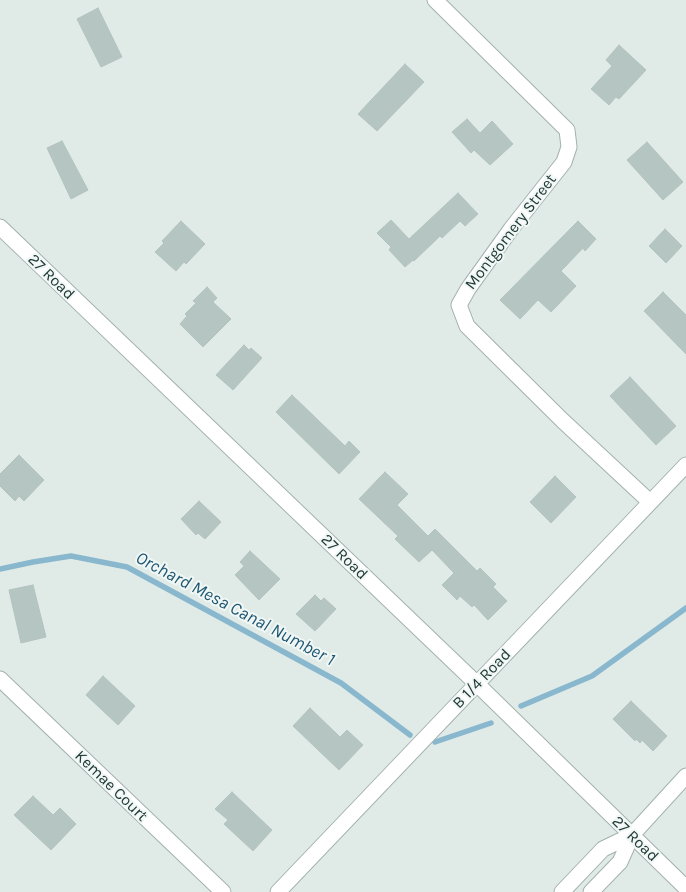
<!DOCTYPE html>
<html>
<head>
<meta charset="utf-8">
<style>
  body { margin:0 }
  canvas { display:block; background:#e0eae7 }
</style>
</head>
<body>
<canvas width="686" height="892"></canvas>
<script>
const context = document.querySelector('canvas').getContext('2d');
context.lineJoin = 'round';
function shape(rows) {
  const path = new Path2D();
  for (const r of rows) {
    path.moveTo(r[0], r[1]);
    for (let i = 2; i < r.length; i += 2) path.lineTo(r[i], r[i + 1]);
  }
  return path;
}
function trace(path, color, width, dash) {
  context.strokeStyle = color;
  context.lineWidth = width;
  context.lineCap = dash ? 'butt' : 'round';
  context.setLineDash(dash || []);
  context.stroke(path);
}
function paint(path, color) {
  context.fillStyle = color;
  context.fill(path, 'evenodd');
}
function label(font, color, halo, rows, align = 'center') {
  context.font = font + ' Karla,sans-serif';
  context.lineWidth = 4;
  context.setLineDash([]);
  context.textBaseline = 'middle';
  context.strokeStyle = halo;
  context.fillStyle = color;
  for (const [text, x, y, turn = 0] of rows) {
    context.save();
    context.translate(x, y);
    context.rotate((+turn || 0) * Math.PI / 180);
    context.textAlign = isNaN(turn) ? turn : align;
    if (halo) context.strokeText(text, 0, 0);
    context.fillText(text, 0, 0);
    context.restore();
  }
}
trace(shape([
  [0,569,33,562,71,556,127,567,341,683,410,735],
  [521,706,592,676,686,608],
  [435,742,491,723]
]), '#89b8ce', 5.5);
const building = shape([
  [98,8,122,57,101,67,77,19,98,8],
  [619,45,646,70,619,99,616,97,609,105,591,89,612,66,606,60,619,45],
  [405,64,424,82,377,131,358,114,405,64],
  [467,119,480,133,492,121,513,144,490,165,474,150,471,153,452,132,467,119],
  [62,141,88,190,71,199,47,148,62,141],
  [647,142,683,182,663,200,627,160,647,142],
  [458,193,478,214,465,226,460,221,442,238,440,236,414,261,413,260,405,267,389,250,391,247,377,233,391,220,409,239,458,193],
  [181,221,205,244,186,264,184,262,176,271,155,252,164,243,162,241,181,221],
  [578,221,596,239,585,251,583,248,561,271,576,286,551,312,538,300,520,319,500,300,578,221],
  [665,229,682,246,666,263,649,246,665,229],
  [207,287,217,298,213,302,231,319,203,347,180,324,187,316,185,314,196,303,193,301,207,287],
  [663,292,686,315,686,354,644,311,663,292],
  [244,345,249,350,251,348,262,358,233,390,216,375,244,345],
  [630,377,676,426,656,445,610,396,630,377],
  [292,395,345,446,349,441,360,452,339,474,276,412,292,395],
  [19,455,44,480,24,501,19,496,15,501,0,486,0,474,19,455],
  [385,472,408,494,397,505,428,536,435,529,477,571,480,568,496,584,493,587,507,601,488,620,474,605,472,607,460,596,457,600,442,585,454,573,432,550,419,562,395,539,398,536,359,499,385,472],
  [555,476,576,497,551,523,530,502,555,476],
  [199,501,221,522,205,539,198,533,196,535,181,519,199,501],
  [250,551,280,579,259,600,235,575,244,566,240,562,250,551],
  [33,585,46,637,21,643,9,590,33,585],
  [315,595,321,601,324,598,336,609,315,631,296,614,315,595],
  [103,676,135,706,118,725,86,695,103,676],
  [631,701,667,736,653,751,642,740,640,743,636,739,635,741,613,719,631,701],
  [310,708,340,737,347,730,363,745,339,770,293,726,310,708],
  [232,792,272,830,253,851,224,824,228,820,215,809,232,792],
  [33,796,53,815,60,808,76,824,51,850,14,815,33,796]
]);
paint(building, '#b5c5c1');
trace(building, '#b3c3bf', 1);
const minor = shape([
  [435,0,567,130,569,147,564,162,511,229,468,289,459,305,467,326,563,421,650,502],
  [0,227,477,684,686,888],
  [0,679,223,892],
  [278,892,686,465],
  [562,892,603,849,632,835],
  [591,892,620,862,632,835,686,776]
]);
trace(minor, '#a3b2af', 17);
trace(minor, '#fff', 15);
label('16px', '#213a37', '#f0f7f5', [
  ["Montgomery Street",511,232,-53],
  ["27 Road",51,277,44],
  ["27 Road",344,557,44],
  ["B 1/4 Road",482,679,-46],
  ["Kemae Court",111,786,44],
  ["27 Road",635,839,44]
]);
label('italic 18px', '#1e5773', '#f0f7f5', [
  ["Orchard Mesa Canal Number 1",235,609,28]
]);
</script>
</body>
</html>
